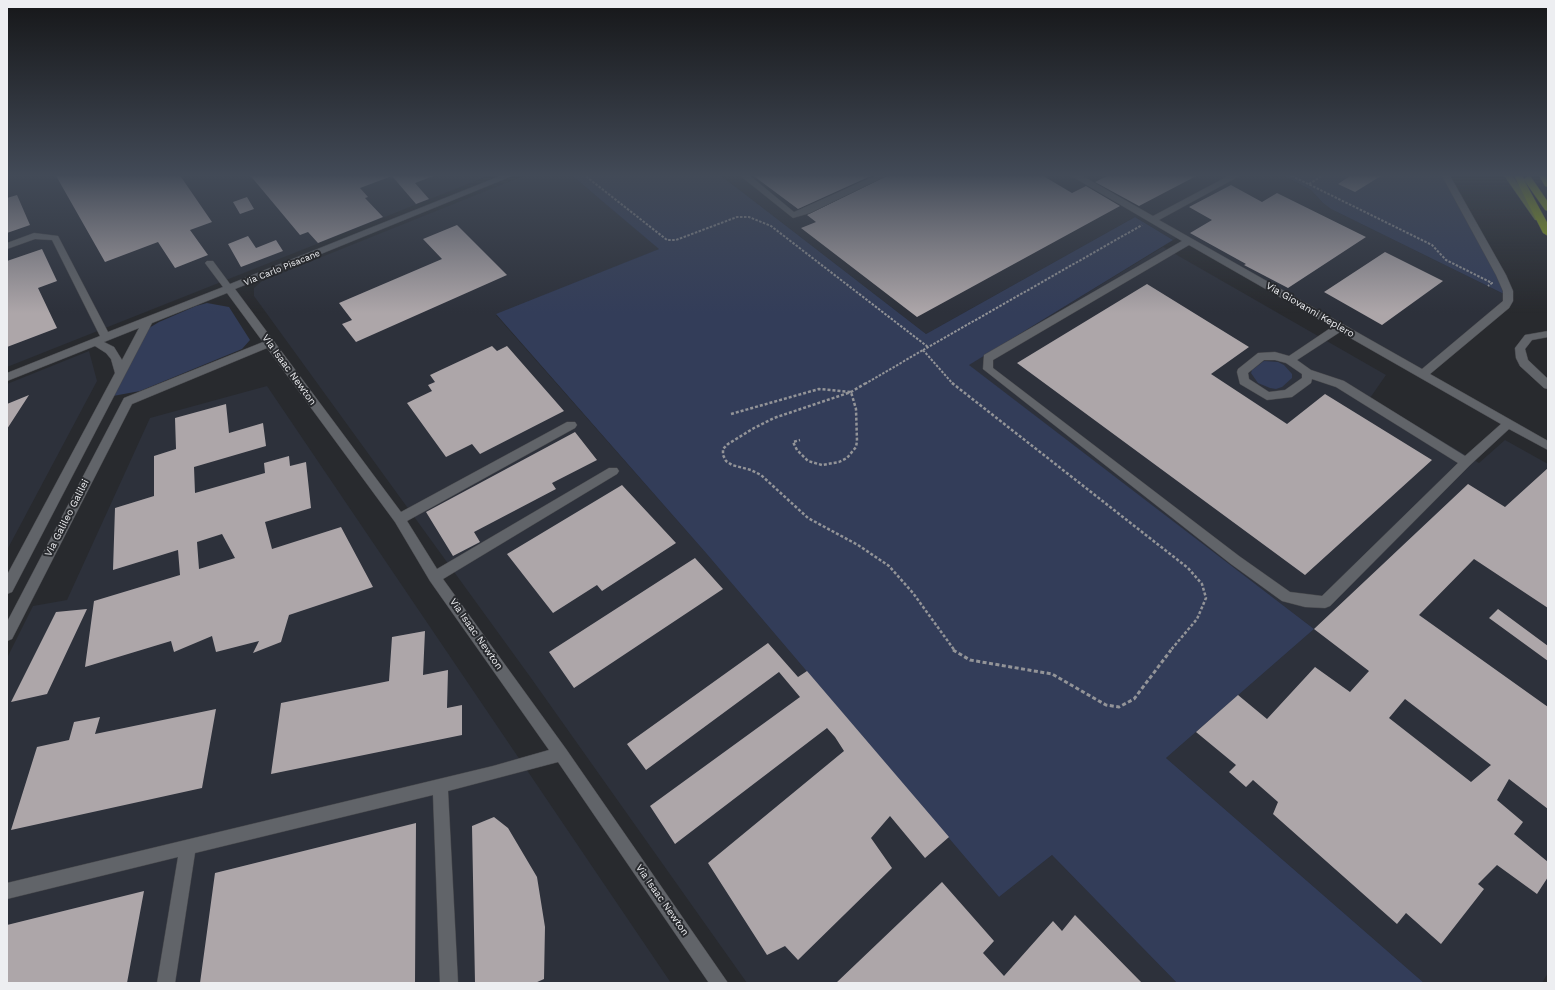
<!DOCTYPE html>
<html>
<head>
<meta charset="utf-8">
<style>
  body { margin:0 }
  #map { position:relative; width:1555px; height:990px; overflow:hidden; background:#282a2e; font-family:"Work Sans",sans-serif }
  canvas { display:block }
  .frame { position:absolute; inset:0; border:8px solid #edeef1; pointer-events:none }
</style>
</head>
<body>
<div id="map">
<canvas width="1555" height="990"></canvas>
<div class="frame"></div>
</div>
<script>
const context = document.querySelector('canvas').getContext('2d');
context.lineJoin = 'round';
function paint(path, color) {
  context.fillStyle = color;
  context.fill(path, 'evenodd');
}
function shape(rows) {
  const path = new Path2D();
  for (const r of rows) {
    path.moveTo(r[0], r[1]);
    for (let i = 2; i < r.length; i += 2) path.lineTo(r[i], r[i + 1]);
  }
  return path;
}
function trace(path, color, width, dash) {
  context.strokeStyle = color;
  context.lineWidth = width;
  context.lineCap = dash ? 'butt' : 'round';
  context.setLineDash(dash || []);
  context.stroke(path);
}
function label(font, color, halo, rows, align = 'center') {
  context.font = font + ' "Work Sans",sans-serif';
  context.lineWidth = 4;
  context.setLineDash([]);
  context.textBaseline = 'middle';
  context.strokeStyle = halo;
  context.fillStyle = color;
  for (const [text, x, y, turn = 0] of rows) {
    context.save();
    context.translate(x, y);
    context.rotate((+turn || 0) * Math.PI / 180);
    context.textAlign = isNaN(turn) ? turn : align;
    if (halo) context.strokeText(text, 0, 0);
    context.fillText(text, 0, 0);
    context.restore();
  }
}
paint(shape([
  [7,174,493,174,7,367],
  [528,174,570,174,660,249,496,315,706,553,999,897,1052,855,1177,983,747,983,531,678,254,296,254,288,262,281],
  [719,174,1280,174,1311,190,1323,203,1331,209,1508,296,1423,374,1180,236,1173,240,1135,217,926,334],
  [1163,247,1386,375,1370,398,1479,463,1505,440,1548,464,1548,973,1542,983,1424,983,1166,758,1314,629,968,365],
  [89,351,97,381,7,550,7,384],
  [267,386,671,983,7,983,7,658,33,606,67,600,150,418]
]), '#2d313b');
paint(shape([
  [570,174,607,174,610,176,615,174,719,174,926,334,1135,217,1173,240,969,365,1314,629,1166,758,1424,983,1177,983,1052,855,999,897,706,553,496,314,659,249],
  [1280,174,1445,174,1508,296,1331,209,1323,203,1311,190],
  [207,303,229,307,250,340,242,349,140,391,113,396,149,328,159,322,196,306],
  [1264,361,1278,362,1284,365,1292,374,1292,378,1282,387,1276,389,1270,388,1258,383,1251,373,1252,370]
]), '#333d59');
paint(shape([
  [55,174,179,174,212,222,190,230,208,255,175,268,158,242,105,262],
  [249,174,436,174,436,175,415,183,429,199,416,204,392,176,360,188,368,197,365,198,383,217,318,243,308,232,300,235],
  [751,174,875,174,798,209],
  [891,174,1040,174,1072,193,1086,186,1120,206,917,317,801,228,816,222,807,215],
  [1111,174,1200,174,1139,206,1095,182],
  [1353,174,1384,174,1355,192,1338,184],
  [1231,185,1262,202,1277,193,1366,237,1288,288,1244,265,1246,264,1190,233,1212,220,1189,207],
  [17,195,30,225,7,233,7,198],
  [247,197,254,209,240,214,233,202],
  [457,225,507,275,356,342,342,324,352,320,339,303,442,259,423,239],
  [248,236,256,248,276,240,283,251,241,267,228,244],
  [42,249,57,281,38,288,57,328,7,347,7,261],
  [1385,252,1443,281,1382,325,1324,292],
  [1147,284,1249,347,1211,374,1287,424,1325,394,1432,460,1305,575,1017,363],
  [492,346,497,351,507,346,564,411,480,454,472,444,446,457,407,403,432,391,428,385,435,382,430,375],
  [29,395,7,429,7,404],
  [226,404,229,433,263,423,266,446,194,467,195,493,265,473,264,463,289,456,290,466,306,462,311,508,265,522,272,549,341,527,373,587,289,615,281,642,253,653,259,641,216,652,212,636,174,652,171,641,85,667,94,601,180,575,178,550,113,570,115,508,154,496,154,456,176,449,175,418],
  [222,534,235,558,199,569,197,542],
  [575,432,597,460,552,483,556,489,474,532,480,542,453,556,426,512],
  [1548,468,1548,608,1474,559,1419,615,1548,707,1548,809,1509,779,1497,800,1523,822,1514,834,1548,862,1548,877,1537,894,1497,865,1478,884,1484,889,1441,944,1406,913,1397,924,1273,814,1278,802,1253,780,1246,787,1229,772,1236,765,1196,732,1238,695,1267,719,1315,667,1350,692,1369,671,1314,629,1468,484,1505,507],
  [1405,699,1491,765,1471,782,1389,718],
  [622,485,676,543,602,591,597,585,553,613,507,554],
  [695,558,723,589,574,688,549,652],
  [87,609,47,694,11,702,56,612],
  [1498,609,1548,646,1548,661,1489,618],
  [425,631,423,675,448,670,447,708,462,705,462,735,271,774,281,703,389,681,392,637],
  [768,643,798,677,807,671,949,837,925,858,890,816,871,838,892,868,798,960,785,946,767,955,708,863,844,751,835,737,827,728,675,844,650,806,800,697,779,672,646,770,627,744],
  [216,709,202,788,11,830,37,747,69,740,74,722,100,717,95,734],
  [494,817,508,828,537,877,545,927,544,979,535,983,475,983,472,826],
  [416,823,415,983,200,983,215,873],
  [942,882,994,941,983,953,1004,976,1053,921,1062,931,1075,915,1142,983,836,983],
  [144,891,127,983,7,983,7,925]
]), '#ada6a9');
const minor = shape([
  [505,174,517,174,235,289,401,512,567,422,575,422,577,425,575,428,407,521,437,569,609,468,617,468,619,471,617,474,443,579,566,749,728,983,709,983,558,762,448,791,458,983,440,983,433,795,195,853,175,983,157,983,178,857,7,899,7,883,493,766,549,750,430,581,395,522,267,348,132,404,12,639,7,641,7,622,124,398,263,342,227,293,152,323,12,592,7,594,7,575,115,373,111,359,106,353,95,346,7,381,7,373,100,336,52,240,35,239,7,249,7,243,34,233,58,236,108,332,223,287,205,263,207,261,213,261,230,284,505,174],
  [139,328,122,360,114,347,104,342,139,328],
  [738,174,748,174,794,212,879,174,890,174,810,213,793,218,738,174],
  [1068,174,1079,174,1153,216,1232,174,1243,174,1159,220,1422,369,1503,301,1503,291,1496,275,1441,174,1449,174,1506,275,1513,291,1513,301,1509,308,1430,374,1548,441,1548,450,1509,429,1470,465,1330,606,1325,608,1305,607,1282,601,1231,564,983,369,984,355,1182,241,1068,174],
  [1189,245,1332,327,1289,356,1275,352,1258,353,1238,369,1237,372,1240,384,1267,400,1292,397,1311,383,1312,379,1336,387,1458,463,1322,596,1290,592,1239,556,993,368,993,360,1189,245],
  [1340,332,1501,424,1465,456,1344,381,1311,370,1297,360,1340,332],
  [1264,360,1275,360,1286,363,1302,374,1302,378,1285,390,1269,392,1249,379,1248,373,1264,360],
  [1548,331,1548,337,1532,340,1525,349,1528,360,1548,379,1548,389,1544,388,1520,366,1516,358,1515,348,1525,335,1548,331]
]);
const major = shape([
  [1503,174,1511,174,1542,218,1541,220,1535,220,1503,174]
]);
const highway = shape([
  [1513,174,1521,174,1524,179,1528,176,1531,177,1548,202,1548,211,1545,210,1524,180,1548,224,1548,236,1543,233,1513,174],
  [1538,174,1546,174,1548,187,1545,186,1538,174]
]);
trace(minor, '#46474b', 1);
trace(major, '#46474b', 1);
trace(highway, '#46474b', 1);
trace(shape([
  [583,174,667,240,676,240,737,217,749,217,771,226,928,347],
  [1288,174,1432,245,1446,260,1492,283,1488,286],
  [1309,184,1325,174],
  [923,350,953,384],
  [923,350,1142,225],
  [865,384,923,350]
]), '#939498', 2, [2.5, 1.5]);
trace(shape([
  [866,383,851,392,774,418,754,428,728,444,723,449,723,455,726,461,732,465,751,470,761,475,808,518,858,545,889,566,913,593,955,651],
  [952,383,1188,568,1202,584,1206,598,1197,619,1170,651],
  [731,414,819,389,851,392,856,409,857,441,856,447,847,458,839,462,822,465,808,461,797,450,793,442,800,440]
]), '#939498', 2.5, [3, 2]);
trace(shape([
  [953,650,970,660,1052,674,1106,705,1119,707,1134,699,1171,650]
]), '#939498', 3, [4, 2.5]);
paint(minor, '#616469');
paint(major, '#849532');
paint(highway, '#9cb60e');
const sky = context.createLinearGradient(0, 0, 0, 313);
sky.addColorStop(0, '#161719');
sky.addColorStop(0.56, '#424a57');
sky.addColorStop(1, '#424a5700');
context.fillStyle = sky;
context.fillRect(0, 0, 1555, 313);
label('9px', '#edeef1', '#282a2e', [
  ["Via Carlo Pisacane",282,268,-22]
]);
label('10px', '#edeef1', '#282a2e', [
  ["Via Giovanni Keplero",1310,310,30],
  ["Via Isaac Newton",289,370,54],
  ["Via Galileo Galilei",67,518,-63],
  ["Via Isaac Newton",476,634,55],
  ["Via Isaac Newton",662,900,55]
]);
</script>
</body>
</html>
